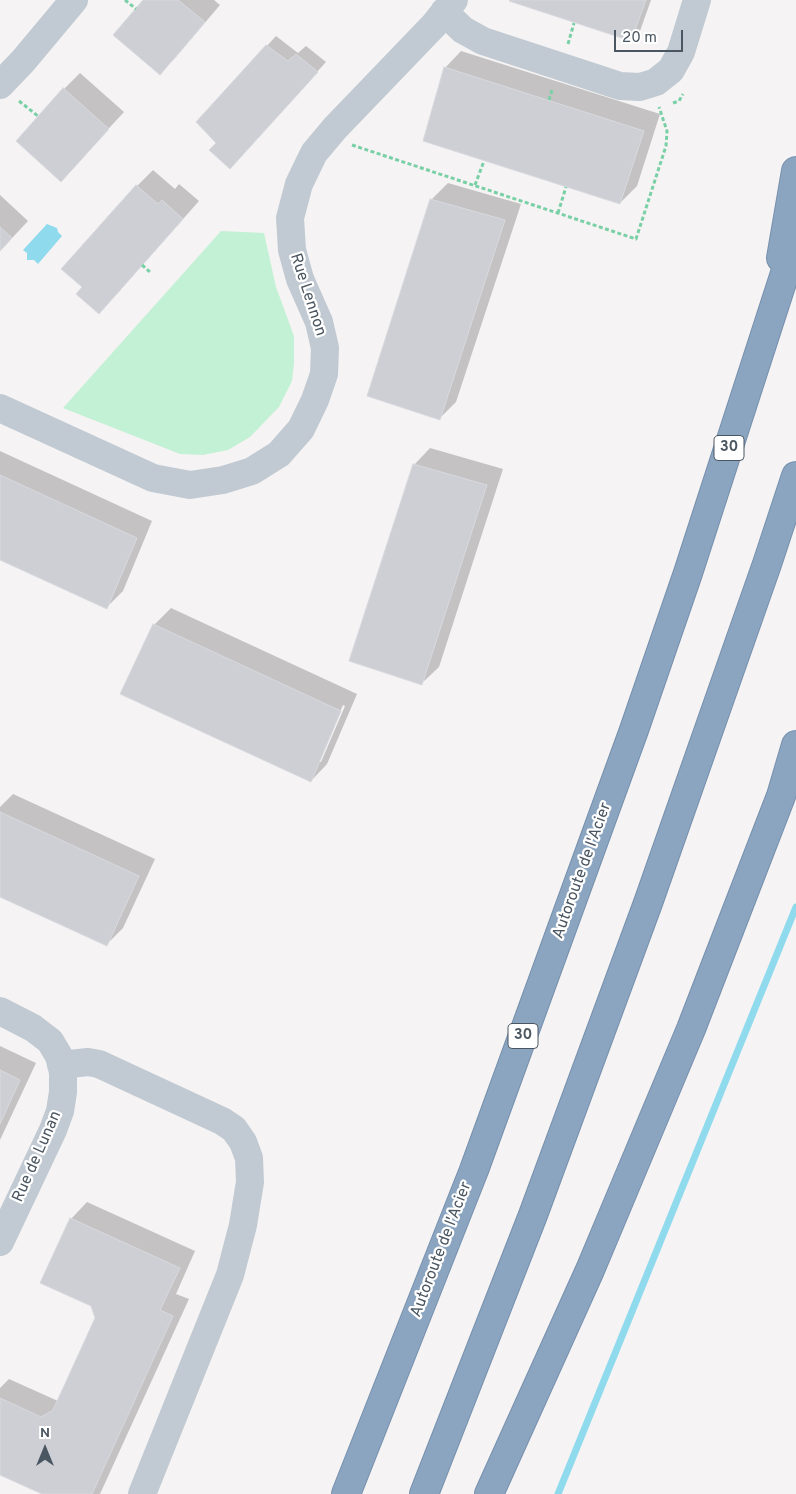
<!DOCTYPE html>
<html>
<head>
<meta charset="utf-8">
<style>
  body { margin:0 }
  #map { position:relative; width:796px; height:1494px; overflow:hidden; background:#f5f3f3; font-family:Overpass,sans-serif }
  canvas { display:block }
  .north { position:absolute; left:20px; top:1424px; width:50px; height:50px; -webkit-text-stroke:4px #fff; paint-order:stroke; rotate:0deg; font-size:14px; font-weight:700; line-height:20px; text-align:center; color:#4a5661 }
  .north::after { content:''; display:block; margin:auto; width:18px; height:22px; background:#4a5661; clip-path:polygon(50% 0,100% 100%,50% 72%,0 100%) }
  .scale { position:absolute; left:614px; top:30px; width:69px; height:22px; box-sizing:border-box; border:2px solid #4a5661; border-top:0; padding-left:6px; font-size:15px; line-height:18px; white-space:nowrap; color:#4a5661; -webkit-text-stroke:4px #fff; paint-order:stroke }
</style>
</head>
<body>
<div id="map">
<canvas width="796" height="1494"></canvas>
<div class="north">N</div>
<div class="scale">20 m</div>
</div>
<script>
const context = document.querySelector('canvas').getContext('2d');
context.lineJoin = 'round';
function paint(path, color) {
  context.fillStyle = color;
  context.fill(path, 'evenodd');
}
function shape(rows) {
  const path = new Path2D();
  for (const r of rows) {
    path.moveTo(r[0], r[1]);
    for (let i = 2; i < r.length; i += 2) path.lineTo(r[i], r[i + 1]);
  }
  return path;
}
function trace(path, color, width, dash) {
  context.strokeStyle = color;
  context.lineWidth = width;
  context.lineCap = dash ? 'butt' : 'round';
  context.setLineDash(dash || []);
  context.stroke(path);
}
function label(font, color, halo, rows, align = 'center') {
  context.font = font + ' Overpass,sans-serif';
  context.lineWidth = 4.5;
  context.setLineDash([]);
  context.textBaseline = 'middle';
  context.strokeStyle = halo;
  context.fillStyle = color;
  for (const [text, x, y, turn = 0] of rows) {
    context.save();
    context.translate(x, y);
    context.rotate((+turn || 0) * Math.PI / 180);
    context.textAlign = isNaN(turn) ? turn : align;
    if (halo) context.strokeText(text, 0, 0);
    context.fillText(text, 0, 0);
    context.restore();
  }
}
paint(shape([
  [221,231,264,233,276,287,294,336,294,363,292,381,279,407,250,437,228,450,203,455,180,454,63,408]
]), '#c3f1d5');
paint(shape([
  [47,224,57,228,58,232,62,236,38,264,34,260,27,260,27,253,23,250]
]), '#90daee');
paint(shape([
  [145,0,214,0,220,5,176,57,160,73],
  [511,0,651,0,640,31,631,40],
  [276,36,298,53,306,46,326,62,239,158,217,143,198,122],
  [461,51,660,114,637,186,620,203,445,68],
  [80,73,124,112,61,180,64,89],
  [153,170,175,189,179,184,199,201,115,296,137,186],
  [448,183,521,204,456,402,440,418,431,200],
  [0,195,28,221,0,251],
  [430,448,503,469,439,667,422,683,414,465],
  [0,451,152,521,123,591,106,608,0,558],
  [171,608,357,694,327,764,311,781,154,625],
  [343,705,345,706,321,762,318,762],
  [13,794,155,859,123,928,106,945,0,896,0,807],
  [0,1046,36,1063,0,1140],
  [87,1202,195,1251,176,1294,189,1299,100,1494,45,1494,0,1474,0,1388,9,1379,58,1401,96,1318,71,1219]
]), '#0003');
trace(shape([
  [558,1494,796,907]
]), '#90daee', 7);
const building = shape([
  [143,0,178,0,205,22,160,75,113,35,143,0],
  [510,0,646,0,631,41,509,1,510,0],
  [266,45,288,61,296,54,318,72,230,169,209,150,216,143,196,122,266,45],
  [444,67,644,131,620,204,423,141,444,67],
  [63,88,109,129,61,182,16,141,63,88],
  [136,185,158,204,162,200,183,219,99,314,76,294,82,287,61,269,136,185],
  [430,199,505,220,440,420,367,396,430,199],
  [0,227,12,238,0,251,0,227],
  [413,464,487,485,422,685,349,661,413,464],
  [0,475,137,538,107,609,0,560,0,475],
  [153,624,341,711,311,782,120,694,153,624],
  [0,812,139,876,107,946,0,897,0,812],
  [0,1070,20,1080,0,1124,0,1070],
  [70,1218,180,1268,160,1310,173,1316,92,1494,42,1494,0,1475,0,1398,41,1417,53,1410,95,1318,91,1306,40,1283,70,1218]
]);
paint(building, '#cdcfd5');
trace(building, '#d7d9de', 1);
const highway = shape([
  [781,258,796,171],
  [346,1494,474,1170,634,730,688,573,796,239],
  [424,1494,533,1215,648,903,767,564,796,476],
  [489,1494,590,1270,691,1029,781,796,796,745]
]);
trace(highway, '#7690ad', 30);
trace(shape([
  [125,0,136,9],
  [568,44,574,23],
  [549,100,552,90],
  [19,101,38,116],
  [673,103,679,101,683,94],
  [352,145,636,239,666,146,667,131,659,107],
  [475,185,484,161],
  [558,213,566,187],
  [142,265,150,272]
]), '#7ad0a6', 3, [4, 2.5]);
trace(shape([
  [444,12,463,30,483,41,620,86,640,87,656,82,671,70,681,52,697,0],
  [0,85,23,61,74,0],
  [0,408,153,478,190,485,223,480,252,471,279,454,301,429,315,400,324,374,325,348,319,322,300,279,292,250,290,218,299,184,314,153,335,128,434,25,454,0],
  [0,1011,33,1028,50,1041,59,1056,63,1072,63,1092,60,1111,53,1130,0,1242],
  [61,1065,88,1062,99,1064,222,1121,234,1129,243,1142,249,1158,250,1182,243,1225,230,1275,142,1494]
]), '#c1cad2', 28);
trace(highway, '#8ba5c1', 28);
for (const [x, y, w] of [
  [729,448,30],
  [523,1036,30]
]) {
  const box = new Path2D();
  box.roundRect(x - w / 2, y - 12.5, w, 25, 4);
  context.fillStyle = '#fff';
  context.fill(box);
  trace(box, '#4a5661', 1);
}
label('bold 15px', '#4a5661', null, [
  ["30",729,448],
  ["30",523,1036]
]);
label('16px', '#4a5661', '#fff', [
  ["Rue Lennon",307,295,72],
  ["Autoroute de l'Acier",583,871,-70],
  ["Rue de Lunan",38,1157,-66],
  ["Autoroute de l'Acier",442,1250,-69]
]);
</script>
</body>
</html>
